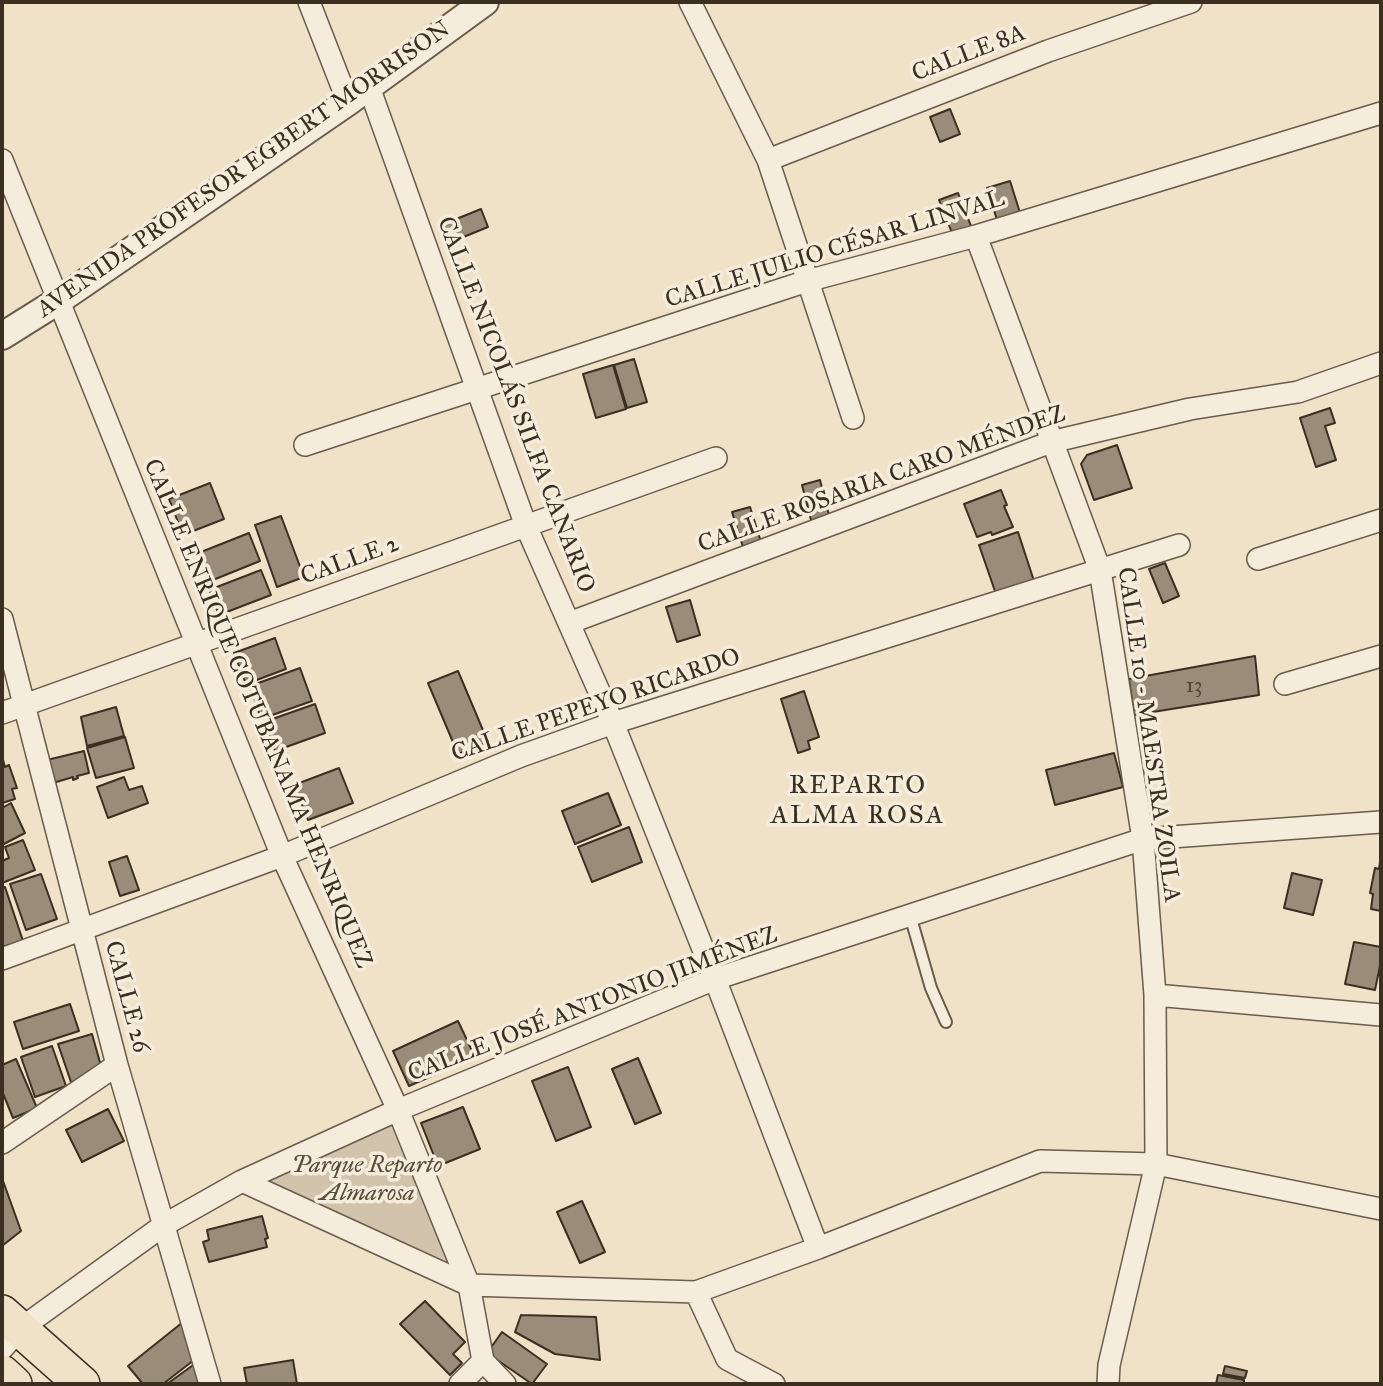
<!DOCTYPE html>
<html>
<head>
<meta charset="utf-8">
<style>
  body { margin:0 }
  #map { position:relative; width:1383px; height:1386px; overflow:hidden; background:#f0e1c9; font-family:"IM FELL Great Primer",serif }
  canvas { display:block }
  .frame { position:absolute; inset:0; border:4px solid #3b2f20; pointer-events:none }
</style>
</head>
<body>
<div id="map">
<canvas width="1383" height="1386"></canvas>
<div class="frame"></div>
</div>
<script>
const context = document.querySelector('canvas').getContext('2d');
context.lineJoin = 'round';
function paint(path, color) {
  context.fillStyle = color;
  context.fill(path, 'evenodd');
}
function shape(rows) {
  const path = new Path2D();
  for (const r of rows) {
    path.moveTo(r[0], r[1]);
    for (let i = 2; i < r.length; i += 2) path.lineTo(r[i], r[i + 1]);
  }
  return path;
}
function trace(path, color, width, dash) {
  context.strokeStyle = color;
  context.lineWidth = width;
  context.lineCap = dash ? 'butt' : 'round';
  context.setLineDash(dash || []);
  context.stroke(path);
}
function label(font, color, halo, rows, align = 'center') {
  context.font = font + ' "IM FELL Great Primer",serif';
  context.lineWidth = 7;
  context.setLineDash([]);
  context.textBaseline = 'middle';
  context.strokeStyle = halo;
  context.fillStyle = color;
  for (const [text, x, y, turn = 0] of rows) {
    context.save();
    context.translate(x, y);
    context.rotate((+turn || 0) * Math.PI / 180);
    context.textAlign = isNaN(turn) ? turn : align;
    if (halo) context.strokeText(text, 0, 0);
    context.fillText(text, 0, 0);
    context.restore();
  }
}
paint(shape([
  [390,1123,449,1262,264,1180]
]), '#d1c3ac');
const building = shape([
  [950,109,960,134,940,142,930,117,950,109],
  [1010,181,1021,216,998,223,987,188,1010,181],
  [958,193,973,231,954,238,939,200,958,193],
  [481,209,488,227,451,242,444,224,481,209],
  [634,359,647,402,627,408,614,365,634,359],
  [613,365,626,409,596,418,583,374,613,365],
  [1330,408,1335,423,1325,426,1336,460,1316,467,1300,418,1330,408],
  [1117,445,1132,488,1094,500,1081,464,1087,455,1117,445],
  [820,480,830,519,812,524,802,485,820,480],
  [210,483,224,519,183,535,169,499,210,483],
  [1001,490,1007,505,1004,506,1013,527,992,535,991,532,977,537,964,504,1001,490],
  [750,507,761,542,743,547,732,512,750,507],
  [281,516,304,577,277,587,255,525,281,516],
  [1018,532,1034,581,996,594,979,545,1018,532],
  [249,533,260,561,208,582,196,554,249,533],
  [1165,563,1179,596,1163,603,1149,569,1165,563],
  [261,570,271,595,219,615,209,590,261,570],
  [690,600,700,635,677,642,666,607,690,600],
  [275,638,286,669,246,684,234,653,275,638],
  [1255,656,1259,695,1134,715,1129,679,1255,656],
  [300,668,312,701,261,719,250,686,300,668],
  [458,671,488,742,458,754,428,683,458,671],
  [804,691,819,737,808,741,810,749,798,753,781,699,804,691],
  [315,704,325,733,275,751,264,722,315,704],
  [116,707,124,736,87,746,81,717,116,707],
  [125,737,134,768,96,778,87,748,125,737],
  [84,751,89,773,77,776,78,778,73,780,73,777,53,783,47,760,84,751],
  [1114,753,1123,787,1055,805,1046,770,1114,753],
  [2,756,5,767,9,765,17,788,12,789,15,799,2,803,2,756],
  [339,768,353,803,308,820,294,785,339,768],
  [124,777,129,790,142,786,148,803,108,818,97,787,124,777],
  [608,793,621,825,575,844,562,811,608,793],
  [11,803,25,833,2,845,2,808,11,803],
  [629,827,642,862,592,882,578,847,629,827],
  [23,840,35,870,2,883,2,861,9,858,5,847,23,840],
  [1381,855,1381,911,1371,909,1373,894,1370,893,1375,868,1379,869,1381,855],
  [127,856,139,890,120,896,109,862,127,856],
  [1292,873,1322,880,1313,915,1284,908,1292,873],
  [41,874,57,919,26,930,10,884,41,874],
  [5,887,23,941,2,947,2,888,5,887],
  [1354,942,1381,947,1381,961,1375,990,1345,984,1354,942],
  [70,1004,79,1031,23,1049,14,1022,70,1004],
  [458,1021,475,1057,409,1086,393,1051,458,1021],
  [92,1034,101,1066,72,1085,58,1044,92,1034],
  [52,1046,66,1086,35,1097,21,1057,52,1046],
  [638,1058,661,1113,635,1124,612,1069,638,1058],
  [16,1059,37,1108,13,1118,2,1091,2,1065,16,1059],
  [568,1067,591,1127,556,1141,532,1081,568,1067],
  [463,1107,480,1149,438,1166,421,1123,463,1107],
  [108,1109,124,1141,82,1162,66,1130,108,1109],
  [2,1178,21,1231,2,1246,2,1178],
  [582,1201,605,1252,580,1263,557,1212,582,1201],
  [262,1216,268,1238,265,1239,267,1247,209,1262,203,1242,209,1240,207,1230,262,1216],
  [425,1301,465,1342,453,1354,462,1363,450,1375,400,1324,425,1301],
  [521,1315,596,1317,600,1360,555,1354,515,1332,521,1315],
  [183,1322,194,1360,163,1384,143,1384,128,1366,183,1322],
  [502,1332,547,1364,532,1384,487,1353,502,1332],
  [293,1360,297,1384,247,1384,244,1368,293,1360],
  [196,1363,200,1384,167,1384,196,1363],
  [1225,1366,1247,1371,1245,1378,1223,1374,1225,1366],
  [1218,1375,1244,1380,1244,1384,1216,1384,1218,1375]
]);
paint(building, '#998c78');
trace(building, '#3b2f20', 2);
const service = shape([
  [910,915,931,988,946,1022]
]);
const minor = shape([
  [309,2,348,102],
  [690,2,768,160,853,418],
  [369,87,526,526,613,723,715,979,818,1248],
  [2,160,282,856,398,1110,469,1285,483,1361,505,1384],
  [768,160,1048,51,1191,2],
  [976,236,1100,570,1143,839,1155,995,1156,1164,1109,1365,1108,1384],
  [305,445,807,281,976,236,1381,113],
  [1258,559,1381,520],
  [2,619,117,1065,210,1384],
  [569,623,1051,442,1190,409,1298,392,1381,363],
  [1285,684,1381,656],
  [2,713,716,458],
  [2,959,282,856,521,756,613,723,1179,545],
  [1155,995,1381,1015],
  [2,1143,117,1065],
  [242,1181,469,1285,696,1292,818,1248,1040,1161,1156,1164,1381,1209],
  [696,1292,727,1359,774,1384],
  [2,1349,20,1329,164,1225,242,1181,398,1110,715,979,1143,839,1381,822],
  [460,1384,483,1361]
]);
const tertiary = shape([
  [2,336,58,301,348,102,485,2]
]);
const primary = shape([
  [2,1313,82,1384],
  [2,1373,14,1384]
]);
trace(service, '#685c4a', 14);
trace(minor, '#685c4a', 24);
trace(tertiary, '#685c4a', 30);
trace(primary, '#3b2f20', 38);
trace(service, '#f5ecdc', 10);
trace(minor, '#f5ecdc', 21);
trace(tertiary, '#f5ecdc', 26);
trace(primary, '#f0e1c9', 35);
label('21px', '#524636', null, [
  ["13",1194,687]
]);
label('24px', '#3b2f20', '#f5ecdc', [
  ["CALLE 8A",969,54,-21],
  ["AVENIDA PROFESOR EGBERT MORRISON",244,170,-35],
  ["CALLE JULIO CÉSAR LINVAL",835,250,-17],
  ["CALLE NICOLÁS SILFA CANARIO",515,405,69],
  ["CALLE ROSARIA CARO MÉNDEZ",882,480,-20],
  ["CALLE 2",350,561,-20],
  ["CALLE PEPEYO RICARDO",596,706,-19],
  ["CALLE ENRIQUE COTUBANAMA HENRIQUEZ",257,714,67],
  ["CALLE 10 - MAESTRA ZOILA",1148,735,82],
  ["CALLE 26",126,997,75],
  ["CALLE JOSÉ ANTONIO JIMÉNEZ",593,1005,-21]
]);
label('italic 24px', '#594d3c', '#f5ecdc', [
  ["Parque Reparto",367,1166],
  ["Almarosa",367,1194]
]);
context.letterSpacing = '2px';
label('26px', '#3b2f20', '#f5ecdc', [
  ["REPARTO",858,787],
  ["ALMA ROSA",858,817]
]);
context.letterSpacing = '0px';
</script>
</body>
</html>
